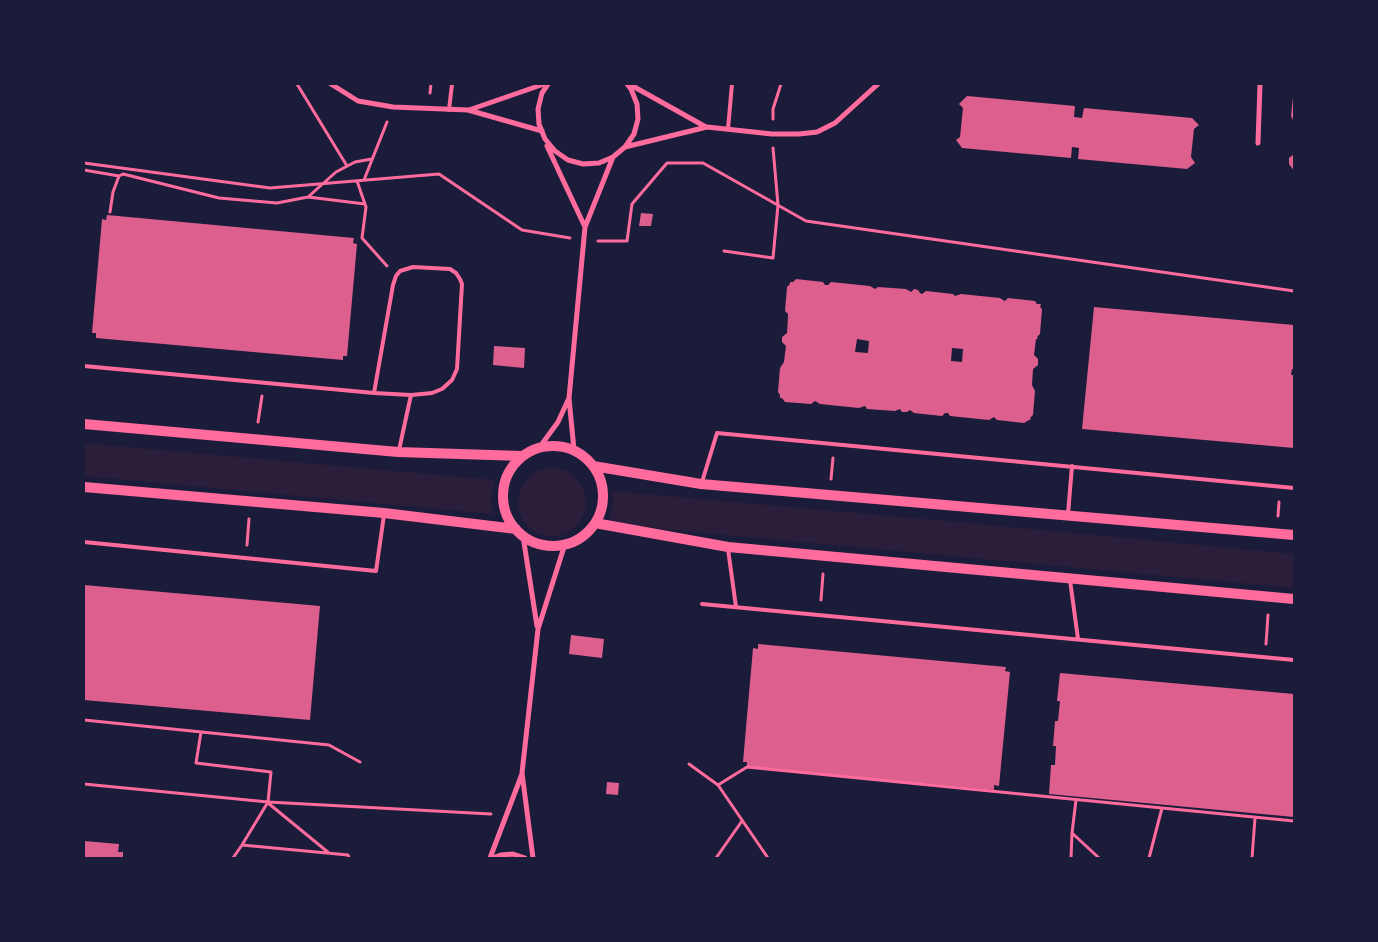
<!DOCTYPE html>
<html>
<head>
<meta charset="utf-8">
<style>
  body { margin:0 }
  #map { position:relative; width:1378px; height:942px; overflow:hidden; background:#1b1b3a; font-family:"PT Sans",sans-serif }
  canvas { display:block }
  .frame { position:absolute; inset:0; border:85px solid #1b1b3a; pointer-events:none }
</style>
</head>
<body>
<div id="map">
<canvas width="1378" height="942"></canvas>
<div class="frame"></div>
</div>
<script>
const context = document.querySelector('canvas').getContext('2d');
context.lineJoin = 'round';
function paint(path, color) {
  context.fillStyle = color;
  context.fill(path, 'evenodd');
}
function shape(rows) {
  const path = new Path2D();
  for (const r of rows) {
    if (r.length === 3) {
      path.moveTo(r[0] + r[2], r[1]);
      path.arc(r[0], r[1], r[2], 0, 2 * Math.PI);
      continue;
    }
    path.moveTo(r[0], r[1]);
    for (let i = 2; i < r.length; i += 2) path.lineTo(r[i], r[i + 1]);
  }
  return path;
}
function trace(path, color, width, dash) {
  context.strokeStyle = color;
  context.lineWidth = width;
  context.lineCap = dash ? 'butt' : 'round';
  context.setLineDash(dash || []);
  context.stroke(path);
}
paint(shape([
  [84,443,495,480,491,496,491,504,493,513,492,514,84,476],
  [552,502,34],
  [612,491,980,524,1294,554,1294,588,608,524,613,507]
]), '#2a1e3b');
paint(shape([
  [967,96,1075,106,1074,117,1082,118,1084,108,1192,118,1199,125,1194,129,1191,157,1195,163,1187,169,1078,159,1079,148,1072,147,1071,158,962,148,956,140,960,137,963,108,959,104],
  [1293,97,1294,97,1294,122,1291,116],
  [1294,154,1294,171,1289,164,1289,158],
  [641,213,653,214,651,226,639,226],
  [107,215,354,238,353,243,357,244,347,356,343,356,343,360,96,338,96,333,92,333,102,219,106,220],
  [796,279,823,282,825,285,828,285,831,282,870,286,875,289,878,287,906,289,911,292,914,289,918,290,920,293,922,294,926,291,953,294,955,296,961,294,1000,298,1003,300,1005,301,1008,298,1035,301,1037,304,1041,304,1040,307,1042,309,1040,334,1037,337,1038,339,1036,339,1034,355,1038,359,1038,365,1033,369,1032,385,1035,391,1033,415,1030,418,1031,419,1024,423,997,420,994,417,989,420,950,416,948,413,945,413,942,416,914,413,910,410,907,412,902,412,900,409,895,411,867,409,865,406,859,408,820,404,815,401,811,404,785,402,782,398,780,398,780,395,778,392,780,368,784,362,786,346,782,342,782,337,787,333,788,317,788,314,785,311,787,287,790,284,790,282,793,282],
  [857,339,869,341,868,353,855,352],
  [952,348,963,349,962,362,951,361],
  [1094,307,1294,325,1294,369,1292,369,1291,375,1294,375,1294,448,1082,429],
  [494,346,525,348,524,368,493,365],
  [84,585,320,606,310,720,84,700],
  [571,635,604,639,602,658,569,654],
  [758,644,1006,667,1005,671,1010,672,999,786,994,785,994,790,747,767,747,762,743,762,753,648,758,649],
  [1060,673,1294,694,1294,817,1049,794,1051,765,1055,765,1056,746,1053,746,1055,721,1058,721,1060,701,1057,701],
  [607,782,619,783,618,795,606,794],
  [84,841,119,844,118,852,123,852,123,858,84,858]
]), '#dd5f8e');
trace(shape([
  [297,84,347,166],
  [430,93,431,84],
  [773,119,773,109,781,84],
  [84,163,270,188,439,174,522,230,570,238],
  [84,170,119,176],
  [364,180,387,122],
  [357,181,366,207,362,238,387,266],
  [365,204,308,197,336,172,355,162,372,159],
  [110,212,113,192,119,176,123,174,219,198,277,203,308,197],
  [598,241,627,241,632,204,667,163,703,163,806,221,1294,291],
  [724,251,773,258,778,205,773,148],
  [258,422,262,396],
  [831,479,833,458],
  [1278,516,1279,502],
  [247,545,249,519],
  [821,600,823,574],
  [1266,644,1268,615],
  [84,720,329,745,360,762],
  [201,732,196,763,271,772,268,802,242,845,348,855,349,858],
  [689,764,718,785,747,767,1294,821],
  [84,784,268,802,491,814],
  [718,785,768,858],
  [268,803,329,853],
  [1072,833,1099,858],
  [233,858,242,845],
  [716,858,742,821],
  [1071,858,1072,833,1076,800],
  [1149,858,1162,808],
  [1252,858,1255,818]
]), '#ff6b9d', 3);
trace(shape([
  [449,110,452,84],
  [728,129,732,84],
  [84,366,374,393,411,395,432,393,442,389,452,380,457,369,462,284,460,279,456,273,450,269,413,267,400,271,396,276,393,285,374,393],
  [399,450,411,395],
  [702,482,717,433,1294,488],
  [1068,514,1072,466],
  [84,542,376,571,384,515],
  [728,549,736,607],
  [1070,580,1078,639],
  [702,604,1294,660]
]), '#ff6b9d', 4);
trace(shape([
  [331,84,358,101,393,107,468,110,542,131],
  [548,84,542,93,538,109,539,124,545,139,555,151,568,160,583,164,599,163,613,157,625,147,634,134,638,119,637,104,631,89,627,84],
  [629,84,706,127],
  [469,110,544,84],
  [1258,143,1260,84],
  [547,146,585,227],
  [625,147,707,127,772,134,799,134,817,132,835,123,878,84],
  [539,448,558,422,569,398],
  [574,450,569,398,585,227,613,157],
  [523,536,537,626],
  [490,858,522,774],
  [492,858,501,855,513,854,525,858],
  [533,858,522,773,538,629,565,544]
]), '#ff6b9d', 5);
trace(shape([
  [84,424,398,452,522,456],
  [553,496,50],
  [593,466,701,484,1294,535],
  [84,487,384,513,516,529],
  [595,523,728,547,1294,599]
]), '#ff6b9d', 10);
</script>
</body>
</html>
